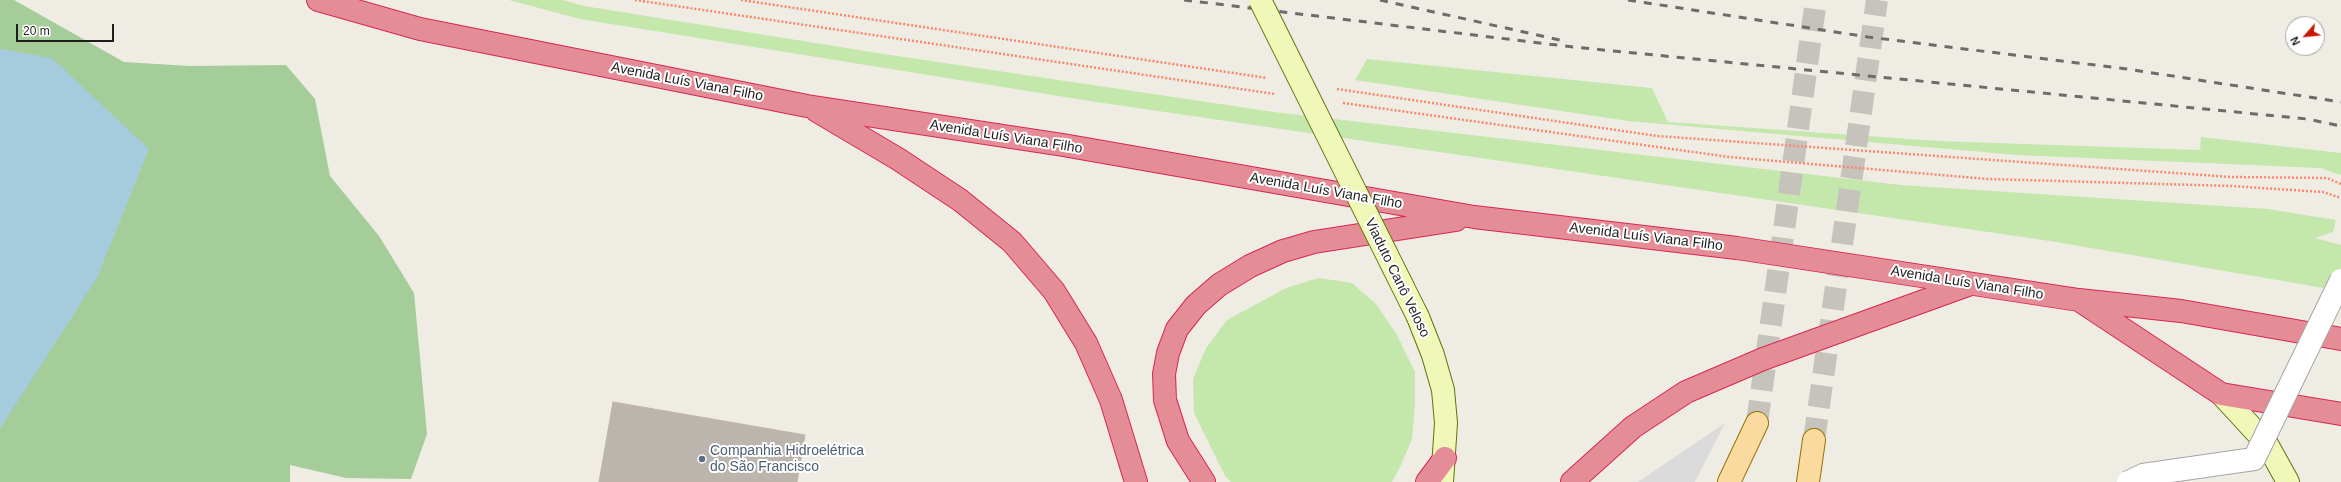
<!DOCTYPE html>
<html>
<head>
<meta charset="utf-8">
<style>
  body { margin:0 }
  #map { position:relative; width:2341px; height:482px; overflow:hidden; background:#efece4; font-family:Arial,sans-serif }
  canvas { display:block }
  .north { position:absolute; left:2285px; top:16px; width:40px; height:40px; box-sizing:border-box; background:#fff; border:1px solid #a5a5a5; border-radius:50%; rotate:243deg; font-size:11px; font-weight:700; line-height:16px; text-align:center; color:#1e1e1e }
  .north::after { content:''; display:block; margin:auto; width:14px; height:18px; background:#c81504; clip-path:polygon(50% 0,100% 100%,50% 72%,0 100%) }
  .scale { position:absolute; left:16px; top:24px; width:98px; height:18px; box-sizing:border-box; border:2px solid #1e1e1e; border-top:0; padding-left:5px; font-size:12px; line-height:14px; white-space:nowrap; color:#1e1e1e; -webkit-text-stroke:3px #fff; paint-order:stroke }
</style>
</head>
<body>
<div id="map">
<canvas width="2341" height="482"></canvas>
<div class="north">N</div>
<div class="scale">20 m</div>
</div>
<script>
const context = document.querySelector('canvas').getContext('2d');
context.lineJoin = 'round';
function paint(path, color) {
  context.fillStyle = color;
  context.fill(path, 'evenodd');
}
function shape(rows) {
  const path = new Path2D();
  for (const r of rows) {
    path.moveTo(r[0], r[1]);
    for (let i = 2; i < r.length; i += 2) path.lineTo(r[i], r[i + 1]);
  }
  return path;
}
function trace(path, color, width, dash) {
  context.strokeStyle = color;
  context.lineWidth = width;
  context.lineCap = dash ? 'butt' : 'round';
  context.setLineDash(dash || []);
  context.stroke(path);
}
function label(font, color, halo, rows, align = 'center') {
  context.font = font + ' Arial,sans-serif';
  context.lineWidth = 4;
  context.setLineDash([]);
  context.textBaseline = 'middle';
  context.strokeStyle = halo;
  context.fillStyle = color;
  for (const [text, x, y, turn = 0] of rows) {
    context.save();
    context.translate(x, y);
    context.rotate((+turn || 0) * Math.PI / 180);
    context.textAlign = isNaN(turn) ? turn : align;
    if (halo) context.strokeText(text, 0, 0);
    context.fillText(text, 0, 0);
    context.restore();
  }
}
paint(shape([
  [1725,423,1695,482,1638,482]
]), '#dcdbdb');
paint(shape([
  [509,0,563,0,584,6,884,54,1274,112,1901,185,2268,209,2336,220,2333,232,2315,238,2341,245,2341,291,2050,241,1096,102,580,19],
  [1367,59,1652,88,1668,122,1938,141,2200,150,2201,137,2341,153,2341,175,2320,168,2017,155,1628,121,1355,80],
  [1319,278,1352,283,1376,304,1396,333,1415,372,1415,405,1412,439,1399,469,1392,482,1231,482,1225,476,1194,413,1193,379,1206,348,1227,320,1286,288]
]), '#c4e8ab');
paint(shape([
  [0,0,14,0,124,62,189,66,286,65,315,99,330,176,379,236,414,293,427,434,411,479,346,478,290,465,290,482,0,482]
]), '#a4cd9a');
paint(shape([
  [0,49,52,58,149,149,97,278,0,429]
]), '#a5cbdc');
const building = shape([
  [613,402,805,435,797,482,599,482,613,402]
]);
paint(building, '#bbb5ae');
trace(building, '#c0b4a7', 1);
trace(shape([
  [1757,423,1816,0],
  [1814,440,1877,0]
]), '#c5c3bc', 22, [22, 11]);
const secondary = shape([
  [1418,317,1433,355,1443,390,1446,423,1442,482],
  [2221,394,2267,444,2288,482]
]);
const primary = shape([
  [1729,482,1757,423],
  [1808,482,1814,440]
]);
const highway = shape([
  [318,0,420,29,807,106,1063,145,1474,217,1737,248,2079,300,2181,311,2341,339],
  [817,111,898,159,960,200,1012,242,1054,291,1086,343,1111,400,1136,482],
  [2082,302,2221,394,2341,414],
  [1204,482,1178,441,1165,400,1164,374,1168,353,1177,329,1196,305,1219,285,1250,266,1283,251,1314,242,1456,220],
  [1427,482,1445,458],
  [1572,482,1633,427,1686,392,1763,359,1968,285]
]);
trace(secondary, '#5e7307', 24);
trace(primary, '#957203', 24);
trace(highway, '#d72754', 24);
trace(shape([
  [635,0,1275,94],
  [741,0,1267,78],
  [1337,89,1657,136,2231,177,2327,178,2341,184],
  [1343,103,1729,157,1988,179,2231,186,2323,192,2341,198]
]), '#f7886d', 2.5, [2, 2]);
trace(secondary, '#eff8b9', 22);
trace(primary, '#fada9e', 22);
trace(highway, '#e58d96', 22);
trace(shape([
  [1184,0,1573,47,2307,119,2341,126],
  [1380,0,1564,41],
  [1628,0,1868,37,2127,69,2341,102]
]), '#6c6c6c', 3, [8, 8]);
const streetBridge = shape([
  [2128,482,2143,475,2254,459,2341,280]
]);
const secondaryBridge = shape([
  [1260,0,1418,317]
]);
trace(streetBridge, '#a5a5a5', 24, []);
trace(secondaryBridge, '#5e7307', 24, []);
trace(streetBridge, '#fff', 22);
trace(secondaryBridge, '#eff8b9', 22);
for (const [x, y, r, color] of [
  [702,459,4,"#5c6f8a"]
]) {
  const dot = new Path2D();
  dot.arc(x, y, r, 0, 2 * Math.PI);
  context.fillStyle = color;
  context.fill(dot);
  trace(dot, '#fff', 1.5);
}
label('14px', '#1e1e1e', '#fff', [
  ["Avenida Luís Viana Filho",687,82,11],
  ["Avenida Luís Viana Filho",1006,137,9],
  ["Avenida Luís Viana Filho",1326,191,10],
  ["Avenida Luís Viana Filho",1646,237,7],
  ["Viaduto Canô Veloso",1397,278,64],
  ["Avenida Luís Viana Filho",1967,283,9]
]);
label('14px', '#4e5e75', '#fff', [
  ["Companhia Hidroelétrica",710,451],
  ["do São Francisco",710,467]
], 'left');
</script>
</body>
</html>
